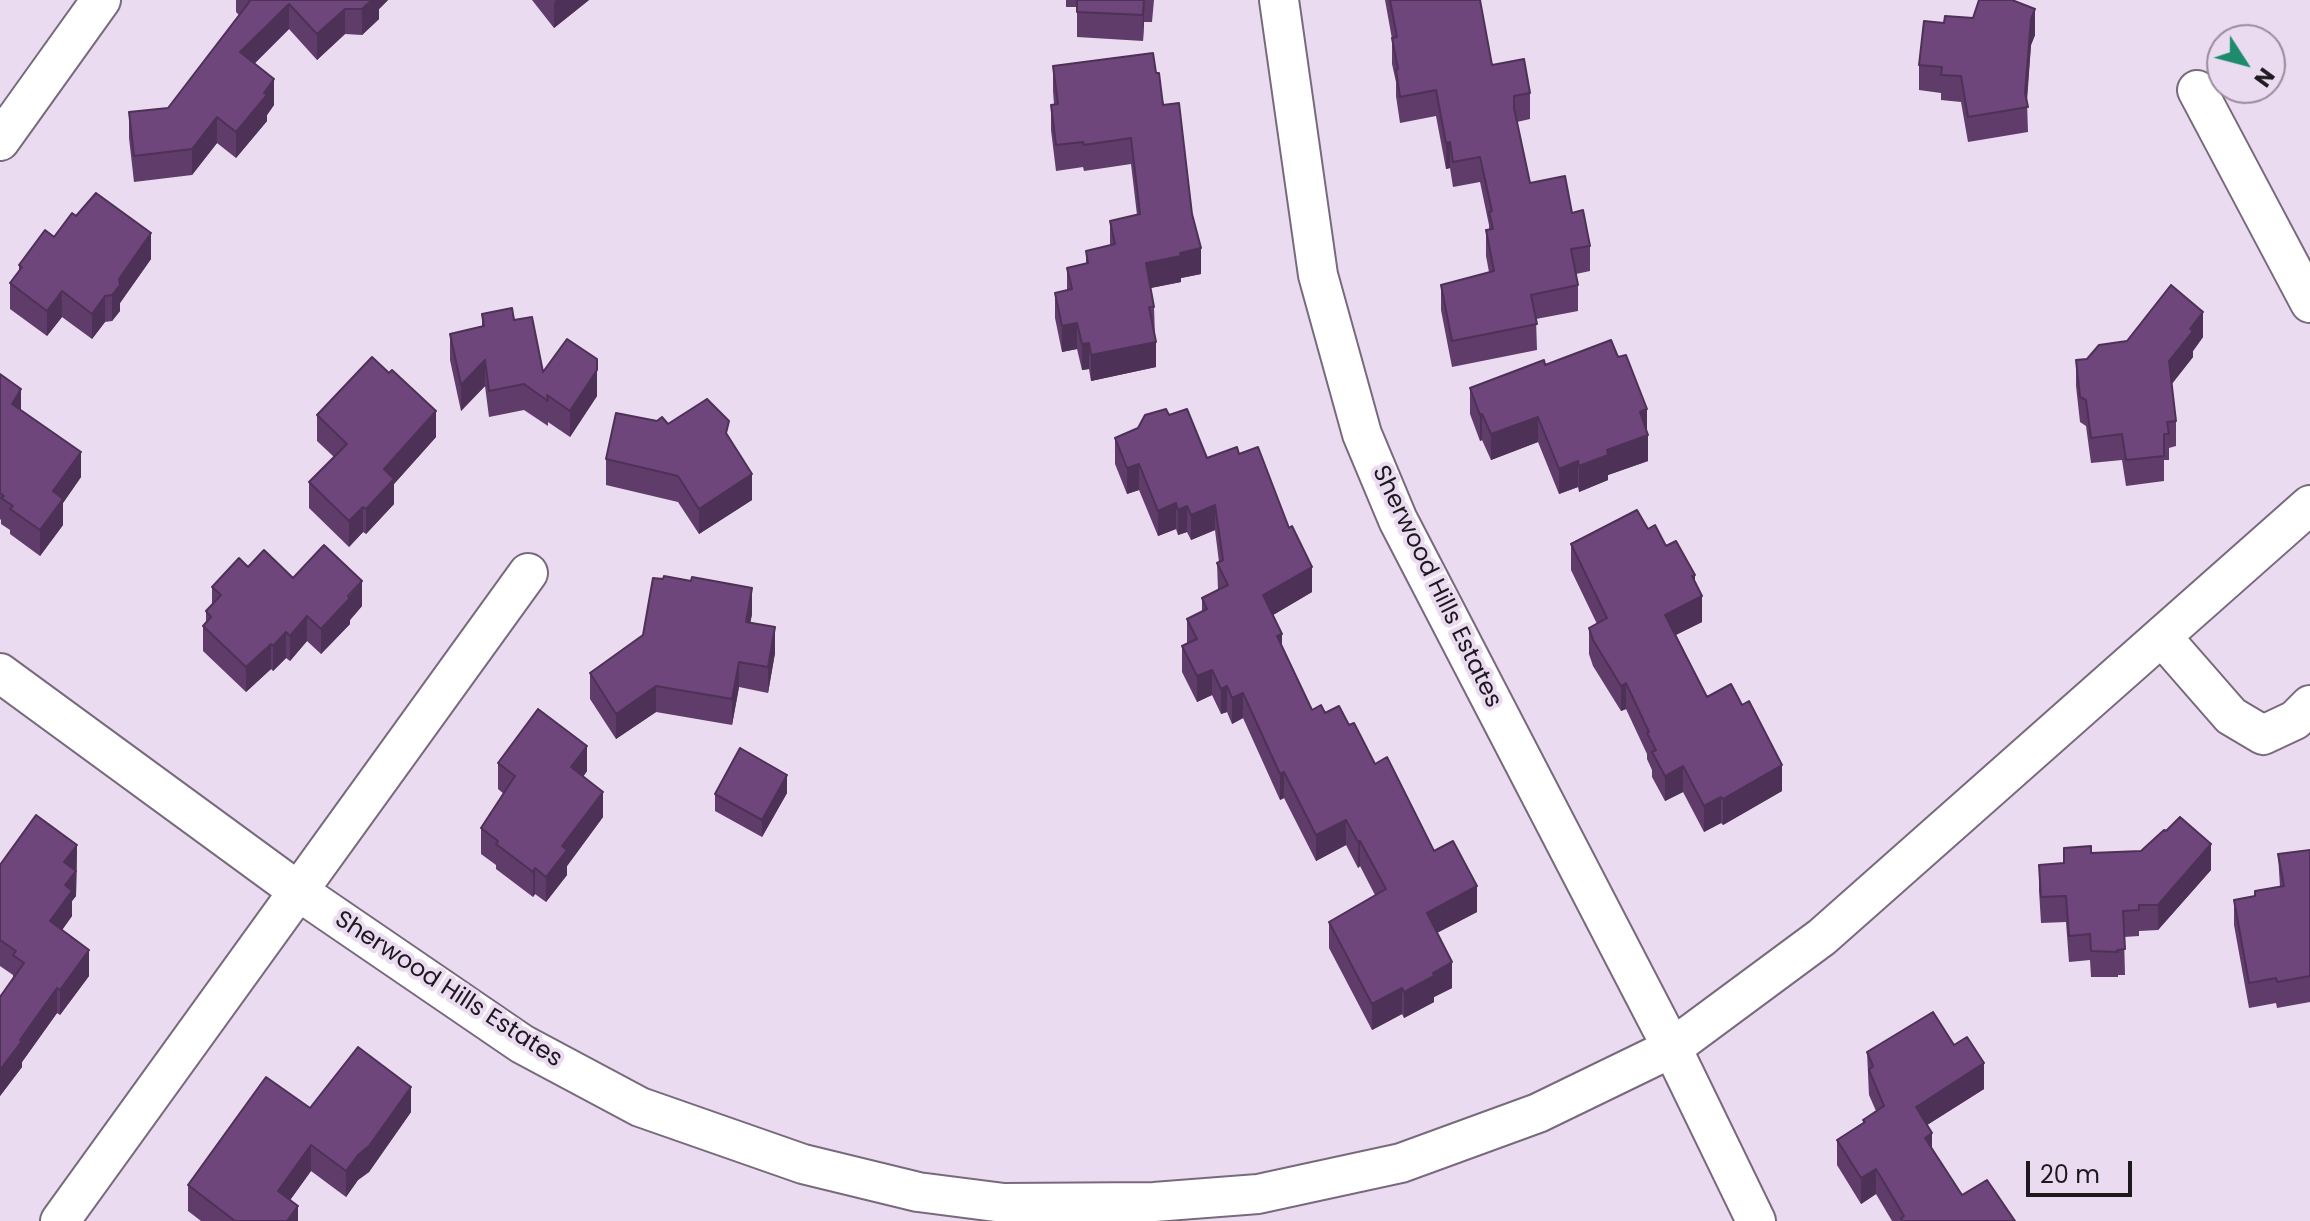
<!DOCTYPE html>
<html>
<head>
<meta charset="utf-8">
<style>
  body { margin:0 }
  #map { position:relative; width:2310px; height:1221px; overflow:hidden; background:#ebdbf0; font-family:Poppins,sans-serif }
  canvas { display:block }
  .north { position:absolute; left:2206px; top:24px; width:80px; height:80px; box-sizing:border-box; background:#ebdbf0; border:2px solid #998d9c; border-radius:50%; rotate:126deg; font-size:22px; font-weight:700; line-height:32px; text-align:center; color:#1e181f }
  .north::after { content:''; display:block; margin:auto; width:28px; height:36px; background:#1e8c6c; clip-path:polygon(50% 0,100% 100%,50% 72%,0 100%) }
  .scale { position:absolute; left:2026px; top:1161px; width:106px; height:36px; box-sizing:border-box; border:4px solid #1e181f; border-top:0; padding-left:10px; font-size:24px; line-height:28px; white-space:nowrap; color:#1e181f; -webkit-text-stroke:6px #ebdbf0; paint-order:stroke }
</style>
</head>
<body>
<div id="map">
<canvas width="2310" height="1221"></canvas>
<div class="north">N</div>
<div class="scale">20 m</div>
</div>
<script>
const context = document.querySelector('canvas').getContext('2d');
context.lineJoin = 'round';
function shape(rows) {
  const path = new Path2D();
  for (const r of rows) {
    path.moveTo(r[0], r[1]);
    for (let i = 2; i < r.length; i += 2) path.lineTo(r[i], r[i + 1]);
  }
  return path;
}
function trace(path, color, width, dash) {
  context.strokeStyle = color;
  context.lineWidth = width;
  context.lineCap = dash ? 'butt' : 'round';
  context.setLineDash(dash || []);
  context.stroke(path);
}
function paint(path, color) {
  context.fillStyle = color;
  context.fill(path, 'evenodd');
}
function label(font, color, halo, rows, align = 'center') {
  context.font = font + ' Poppins,sans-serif';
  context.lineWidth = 8;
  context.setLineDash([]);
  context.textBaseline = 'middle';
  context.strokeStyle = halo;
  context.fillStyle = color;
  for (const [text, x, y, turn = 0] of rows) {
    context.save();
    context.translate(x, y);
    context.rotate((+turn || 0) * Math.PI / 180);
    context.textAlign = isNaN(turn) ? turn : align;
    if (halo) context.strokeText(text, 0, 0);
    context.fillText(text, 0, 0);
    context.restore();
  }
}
const street = shape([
  [1279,0,1318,275,1362,434,1398,520,1672,1048,1756,1221],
  [2197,90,2310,303],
  [0,141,101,0],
  [2162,637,2231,716,2263,735,2295,720,2310,705],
  [0,673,298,891,522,1044,640,1107,803,1164,918,1192,1004,1203,1154,1202,1258,1194,1401,1163,1538,1113,1672,1048,1822,937,2310,505],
  [60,1221,528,573]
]);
trace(street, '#786a7d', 42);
trace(street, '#fff', 38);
paint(shape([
  [236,0,388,0,379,9,379,19,362,35,345,34,317,60,289,29,254,64,274,105,267,115,267,121,236,158,217,143,192,175,134,182,129,138,129,112,168,108,239,15,236,12],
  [532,0,589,0,554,28],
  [1066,0,1154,0,1152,22,1144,22,1143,41,1077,37,1077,7,1066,7],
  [1385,0,1480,0,1492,65,1530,93,1530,119,1517,122,1530,183,1572,213,1590,246,1590,271,1576,274,1578,285,1578,311,1536,319,1537,350,1452,367,1441,310,1441,285,1489,272,1486,256,1486,230,1489,230,1489,225,1480,182,1453,187,1450,168,1446,169,1436,116,1400,123,1396,96,1396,82,1392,64,1392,39],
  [1973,18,2035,35,2031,45,2027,102,2028,132,1968,142,1961,102,1941,100,1941,93,1919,90,1919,65,1944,23],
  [1053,66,1156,73,1192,214,1201,274,1181,278,1181,282,1150,288,1154,307,1156,367,1091,381,1089,369,1082,370,1077,349,1062,352,1055,318,1055,293,1067,290,1067,268,1086,264,1086,251,1110,246,1110,221,1137,215,1131,164,1084,171,1083,167,1056,171,1051,130,1051,105,1054,104,1053,91],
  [54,237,151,259,120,303,120,311,112,321,105,322,92,339,62,317,47,336,10,309,10,283,19,271,19,265],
  [482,314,514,320,543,372,597,396,570,437,548,422,548,426,524,410,489,417,485,386,461,411,450,360,450,334,482,327],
  [2203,337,2193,351,2193,357,2172,384,2176,421,2176,446,2169,448,2169,460,2164,460,2164,481,2126,486,2122,460,2091,463,2086,426,2080,422,2076,386,2076,360,2087,359,2127,341],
  [0,374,21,411,81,477,63,503,63,525,40,556,10,534,10,530,1,524,1,520,0,519],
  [1470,388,1647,432,1648,461,1608,475,1608,480,1579,492,1578,487,1559,494,1538,442,1491,460,1482,440,1480,441,1470,414],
  [317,415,436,437,394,484,394,504,366,534,363,532,349,547,309,508,309,482,334,457,317,441],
  [1169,415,1207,458,1239,454,1312,592,1273,615,1282,646,1312,710,1325,713,1349,725,1375,764,1477,912,1437,933,1452,988,1434,997,1434,1002,1404,1018,1402,1014,1372,1030,1329,948,1329,922,1375,895,1360,866,1358,868,1346,845,1316,861,1284,798,1280,800,1243,718,1232,724,1227,712,1221,714,1212,695,1197,702,1182,672,1182,646,1187,644,1187,619,1202,612,1202,598,1218,590,1217,563,1219,562,1215,530,1191,540,1187,532,1178,535,1176,529,1158,536,1139,490,1127,494,1115,464,1115,438],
  [668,424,729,437,752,500,699,534,678,502,606,485,606,459],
  [1648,529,1666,546,1695,582,1702,622,1676,635,1707,697,1782,791,1723,825,1721,823,1704,832,1683,792,1665,801,1652,777,1652,770,1647,759,1647,754,1626,709,1621,711,1593,666,1589,654,1589,628,1597,624,1571,570,1571,544],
  [248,567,293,578,362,606,350,620,350,624,321,654,307,641,290,661,286,658,273,671,271,669,246,692,203,651,203,626,206,623,206,611,212,605,212,587],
  [752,614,750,623,775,653,768,693,739,687,732,725,656,712,616,739,590,699,590,673,643,635],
  [498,763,587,771,583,777,603,817,567,866,567,875,546,902,535,894,533,897,496,869,496,865,481,854,481,828,504,794,498,789],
  [787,793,762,837,715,811,715,794],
  [2166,831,2211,870,2158,930,2139,931,2139,936,2124,937,2125,975,2118,975,2118,977,2091,977,2090,960,2069,962,2066,922,2041,923,2039,890,2039,865,2064,863,2091,853,2141,851],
  [77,845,76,896,72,901,72,916,62,930,89,976,60,1015,57,1013,22,1062,22,1067,0,1096,0,997,13,978,13,975,0,966,0,865],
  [2310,850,2310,1002,2277,1008,2276,1003,2249,1008,2234,925,2234,900,2255,896,2255,891,2280,887,2278,854],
  [1954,1045,1984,1089,1927,1125,1932,1149,1962,1195,2015,1221,1892,1221,1876,1194,1861,1204,1837,1165,1837,1140,1863,1123,1863,1120,1876,1111,1869,1095,1867,1052],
  [310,1108,411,1112,369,1172,358,1180,346,1197,311,1171,290,1200,298,1221,201,1221,188,1211,188,1185]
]), '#5f3c6a');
paint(shape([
  [372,0,388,0,379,9,379,19,362,35,362,9],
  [556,0,589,0,554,28,554,2],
  [1144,0,1144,22,1143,41,1143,15],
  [289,4,289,29,240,78,240,52],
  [345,9,345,34,317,60,317,34],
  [2035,9,2035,35,2031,45,2026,107,2025,93,2031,19],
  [274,79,274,105,267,115,267,121,236,158,236,132],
  [217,117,217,143,192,175,192,149],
  [1450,142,1450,168,1446,169,1446,143],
  [151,233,151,259,120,303,120,311,112,321,112,295,119,279],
  [1201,248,1201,274,1181,278,1181,282,1146,289,1146,263,1180,253],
  [62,291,62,317,47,336,47,311],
  [105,296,105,322,92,339,92,314],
  [2203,312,2203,337,2193,351,2193,357,2169,387,2169,361,2190,329],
  [1077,323,1077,349,1062,352,1062,326],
  [1156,342,1156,367,1091,381,1091,355],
  [1089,343,1089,369,1082,370,1082,344],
  [485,360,485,386,461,411,461,385],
  [597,370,597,396,570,437,570,411],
  [21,389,21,415,12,404],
  [1647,409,1647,434,1640,412],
  [436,411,436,437,394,484,394,504,366,534,366,509,384,469],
  [1482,414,1482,440,1480,441,1480,415],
  [1538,417,1538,442,1491,460,1491,434],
  [1648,435,1648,461,1608,475,1608,480,1579,492,1579,466,1607,450],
  [81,452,81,477,63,503,63,525,40,556,40,530,53,491],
  [1578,461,1578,487,1559,494,1559,469],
  [1139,464,1139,490,1127,494,1127,468],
  [752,474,752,500,699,534,699,509],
  [1176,503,1176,529,1158,536,1158,511],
  [1215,505,1215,530,1191,540,1191,515],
  [1187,506,1187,532,1178,535,1178,510],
  [363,507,363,532,349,547,349,521],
  [1312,567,1312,592,1263,621,1263,595],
  [1695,575,1695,600,1702,596,1702,622,1665,640,1665,615,1692,576],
  [362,581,362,606,350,620,350,624,321,654,321,629],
  [752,588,752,614,746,647,746,622],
  [307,616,307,641,290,661,290,636],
  [775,627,775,653,768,693,768,667],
  [286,632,286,658,273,671,273,646],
  [1282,634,1282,660,1277,636],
  [271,644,271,669,246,692,246,667],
  [739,662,739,687,732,725,732,699],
  [1212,670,1212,695,1197,702,1197,676],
  [1626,683,1626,709,1621,711,1621,686],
  [656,686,656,712,616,739,616,714],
  [1227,686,1227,712,1221,714,1221,689],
  [1243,693,1243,718,1232,724,1232,698],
  [587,746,587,771,571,793,571,767],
  [1782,765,1782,791,1723,825,1723,799],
  [1683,766,1683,792,1665,801,1665,776],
  [1284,772,1284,798,1280,800,1280,774],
  [787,775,787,793,762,837,762,820],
  [603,792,603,817,567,866,567,875,546,902,546,877,562,846],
  [1721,797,1721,823,1704,832,1704,806],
  [1346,820,1346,845,1316,861,1316,835],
  [1360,841,1360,866,1358,868,1358,842],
  [2211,844,2211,870,2158,930,2158,905],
  [77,845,76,896,72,901,72,916,50,947,50,921,64,862],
  [535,868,535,894,533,897,533,872],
  [1477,886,1477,912,1427,938,1427,913],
  [89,950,89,976,60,1015,60,990],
  [1452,962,1452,988,1434,997,1434,1002,1404,1018,1404,992,1433,973],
  [57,988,57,1013,22,1062,22,1067,0,1096,0,1070,20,1040],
  [1402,988,1402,1014,1372,1030,1372,1004],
  [1984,1063,1984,1089,1916,1132,1916,1107],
  [411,1087,411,1112,369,1172,358,1180,346,1197,346,1171],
  [1932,1133,1932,1159,1925,1138],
  [311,1145,311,1171,278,1217,278,1191],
  [1876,1169,1876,1194,1861,1204,1861,1178],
  [298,1206,298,1221,287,1221]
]), '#4d3156');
const building = shape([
  [249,0,372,0,362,9,345,9,317,34,289,4,240,52,274,79,264,93,267,95,236,132,217,117,192,149,134,156,129,112,168,108,250,1,249,0],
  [1077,0,1144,0,1143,15,1077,12,1077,0],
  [1390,0,1480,0,1492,65,1524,59,1530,93,1514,96,1514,108,1530,183,1565,176,1572,213,1583,210,1590,246,1571,249,1578,285,1531,295,1537,324,1452,341,1441,285,1494,271,1486,230,1493,229,1489,212,1492,211,1480,157,1453,162,1450,142,1446,143,1436,90,1400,97,1396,70,1398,69,1392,38,1397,37,1390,0],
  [1979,0,2012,0,2035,9,2031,19,2025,93,2028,107,1968,117,1961,76,1941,75,1942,67,1919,65,1924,21,1944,23,1945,16,1973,18,1979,0],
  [1153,53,1156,73,1159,73,1163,105,1179,103,1192,214,1201,248,1180,253,1181,256,1146,263,1154,307,1149,307,1156,342,1091,355,1089,343,1082,344,1077,323,1062,326,1055,293,1072,289,1067,268,1088,263,1086,251,1115,244,1110,221,1140,214,1131,138,1084,145,1083,142,1056,145,1051,105,1058,104,1053,66,1153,53],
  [96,193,151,233,119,279,120,285,112,295,105,296,92,314,62,291,47,311,10,283,22,267,19,265,45,230,54,237,72,213,76,216,96,193],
  [2171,285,2203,312,2190,329,2193,331,2169,361,2176,421,2167,422,2169,434,2164,434,2164,456,2126,460,2122,434,2091,438,2086,400,2080,397,2076,360,2087,359,2099,345,2127,341,2171,285],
  [512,308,514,320,532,317,543,372,567,339,597,359,597,370,570,411,547,395,548,401,524,384,489,391,485,360,461,385,450,334,484,326,482,314,512,308],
  [1611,340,1618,357,1626,355,1647,409,1640,412,1648,435,1607,450,1608,455,1579,466,1578,461,1559,469,1538,417,1491,434,1482,414,1480,415,1470,388,1544,360,1545,365,1611,340],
  [372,357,389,373,392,370,436,411,384,469,394,479,366,509,363,507,349,521,309,482,347,444,317,415,372,357],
  [0,374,21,389,12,404,81,452,53,491,63,499,40,530,10,509,13,506,1,498,4,496,0,493,0,374],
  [707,399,729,421,726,433,752,474,699,509,678,476,606,459,616,413,657,421,662,417,668,424,707,399],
  [1166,409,1169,415,1187,409,1207,458,1237,447,1239,454,1258,447,1289,528,1292,526,1312,567,1263,595,1282,634,1277,636,1312,710,1321,705,1325,713,1339,706,1349,725,1354,723,1375,764,1387,757,1434,851,1453,841,1477,886,1427,913,1452,962,1433,973,1434,976,1404,992,1402,988,1372,1004,1329,922,1386,889,1360,841,1358,842,1346,820,1316,835,1284,772,1280,774,1243,693,1232,698,1227,686,1221,689,1212,670,1197,676,1182,646,1197,639,1187,619,1207,609,1202,598,1228,585,1217,563,1223,560,1215,505,1191,515,1187,506,1178,510,1176,503,1158,511,1139,464,1127,468,1115,438,1138,428,1145,415,1166,409],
  [1637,510,1648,529,1655,525,1666,546,1676,541,1695,575,1692,576,1702,596,1665,615,1707,697,1731,684,1742,705,1749,701,1782,765,1723,799,1721,797,1704,806,1683,766,1665,776,1652,752,1656,750,1647,733,1649,732,1626,683,1621,686,1593,640,1589,628,1607,618,1571,544,1637,510],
  [324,545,362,581,348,596,350,598,321,629,307,616,290,636,286,632,273,646,271,644,246,667,203,626,211,617,206,611,221,595,212,587,239,558,248,567,264,550,293,578,324,545],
  [664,576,691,581,692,577,752,588,746,622,775,627,768,667,739,662,732,699,656,686,616,714,590,673,643,635,653,578,663,579,664,576],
  [538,709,587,746,571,767,603,792,562,846,567,850,546,877,535,868,533,872,496,844,498,841,481,828,515,776,498,763,538,709],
  [740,748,787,775,762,820,715,794,740,748],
  [36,815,77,845,64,862,76,871,65,885,72,891,50,921,89,950,60,990,57,988,20,1040,22,1041,0,1070,0,997,24,963,13,955,16,951,0,940,0,865,36,815],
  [2180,817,2211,844,2158,905,2139,905,2139,910,2123,911,2125,949,2117,950,2118,952,2091,951,2090,934,2069,936,2066,896,2041,897,2039,865,2064,863,2064,848,2091,846,2091,853,2141,851,2164,830,2166,831,2180,817],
  [2310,850,2310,976,2277,982,2276,978,2249,983,2234,900,2255,896,2255,891,2284,886,2278,854,2310,850],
  [1933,1012,1954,1045,1967,1037,1984,1063,1916,1107,1932,1133,1925,1138,1962,1195,1987,1180,2015,1221,1903,1221,1901,1218,1904,1216,1876,1169,1861,1178,1837,1140,1865,1122,1863,1120,1884,1106,1869,1070,1873,1066,1867,1052,1933,1012],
  [358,1047,411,1087,369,1146,358,1155,346,1171,311,1145,278,1191,298,1206,287,1221,235,1221,188,1185,266,1077,310,1108,358,1047]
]);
paint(building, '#6e467b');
trace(building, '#4d3156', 2);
label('24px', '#1e181f', '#ebdbf0', [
  ["Sherwood Hills Estates",1436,587,64],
  ["Sherwood Hills Estates",448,990,33]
]);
</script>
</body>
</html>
